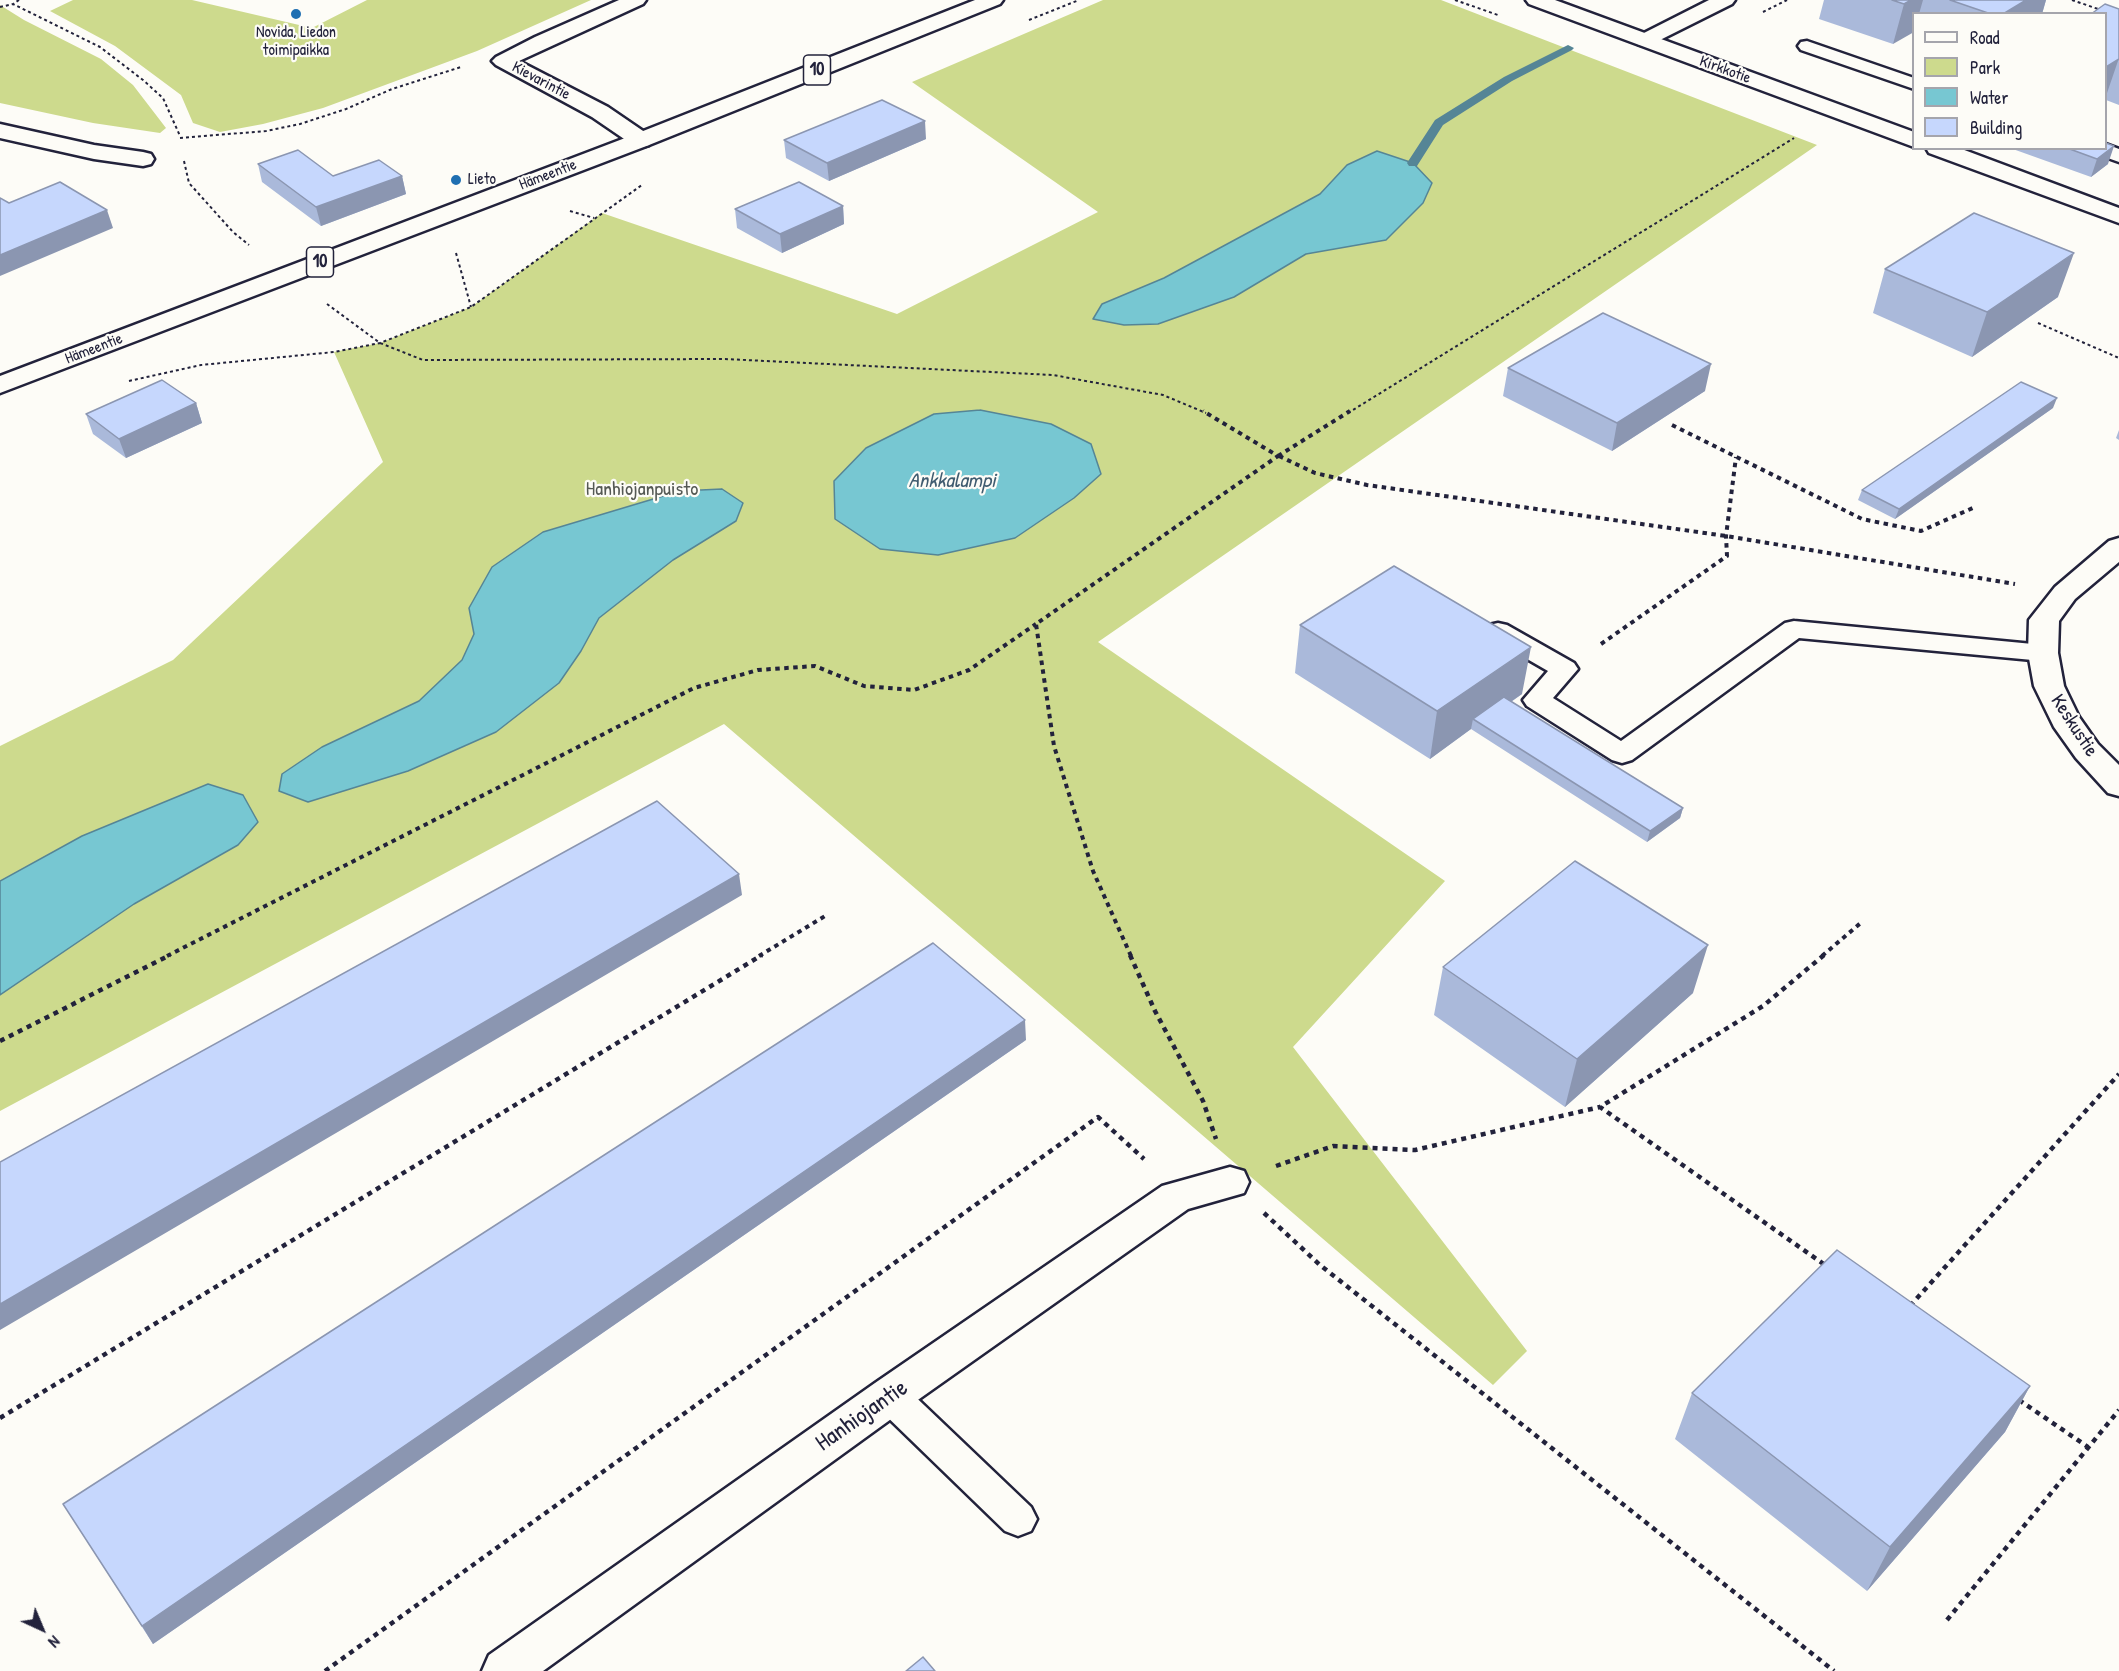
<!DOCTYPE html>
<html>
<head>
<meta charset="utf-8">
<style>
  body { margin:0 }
  #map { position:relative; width:2119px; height:1671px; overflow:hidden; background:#fdfcf7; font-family:"Patrick Hand",sans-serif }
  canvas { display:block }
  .legend { position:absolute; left:1912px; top:12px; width:195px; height:138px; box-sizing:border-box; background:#fdfcf7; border:2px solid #a5a5ac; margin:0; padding:8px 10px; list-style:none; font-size:18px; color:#22223b }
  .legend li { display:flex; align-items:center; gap:12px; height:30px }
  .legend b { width:30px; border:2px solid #a5a5ac }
  .north { position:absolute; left:12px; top:1599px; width:60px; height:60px; -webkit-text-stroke:4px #fdfcf7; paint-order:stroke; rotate:136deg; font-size:16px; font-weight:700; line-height:24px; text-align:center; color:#22223b }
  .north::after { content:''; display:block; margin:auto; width:21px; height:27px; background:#22223b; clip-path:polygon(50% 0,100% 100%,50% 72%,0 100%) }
</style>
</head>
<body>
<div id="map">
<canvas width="2119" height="1671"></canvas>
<ul class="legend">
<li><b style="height:8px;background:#fdfcf7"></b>Road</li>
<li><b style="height:16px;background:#cdda8d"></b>Park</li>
<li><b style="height:16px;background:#77c7d2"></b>Water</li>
<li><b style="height:16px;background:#c6d7fd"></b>Building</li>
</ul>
<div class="north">N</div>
</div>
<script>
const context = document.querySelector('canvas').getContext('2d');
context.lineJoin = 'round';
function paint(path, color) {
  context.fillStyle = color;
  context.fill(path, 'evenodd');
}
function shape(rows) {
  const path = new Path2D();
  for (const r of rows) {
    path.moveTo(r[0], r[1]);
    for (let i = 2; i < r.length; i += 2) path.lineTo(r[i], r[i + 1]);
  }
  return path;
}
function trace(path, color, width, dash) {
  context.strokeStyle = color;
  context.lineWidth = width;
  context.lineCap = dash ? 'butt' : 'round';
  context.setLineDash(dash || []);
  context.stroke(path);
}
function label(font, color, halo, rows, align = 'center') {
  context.font = font + ' "Patrick Hand",sans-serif';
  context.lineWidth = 4.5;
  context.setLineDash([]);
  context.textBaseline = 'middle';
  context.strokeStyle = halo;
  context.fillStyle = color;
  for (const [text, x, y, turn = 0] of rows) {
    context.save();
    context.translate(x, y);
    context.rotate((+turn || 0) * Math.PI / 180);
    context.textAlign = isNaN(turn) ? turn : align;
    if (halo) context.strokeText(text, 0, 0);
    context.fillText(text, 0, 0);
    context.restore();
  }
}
paint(shape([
  [73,0,192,0,312,28,367,0,591,0,477,51,323,108,263,124,220,132,193,123,181,95,115,46,50,11],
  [1103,0,1441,0,1817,145,1098,642,1445,881,1293,1047,1527,1351,1493,1385,724,724,0,1111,0,746,173,660,383,462,334,352,380,343,471,307,602,213,897,314,1098,212,912,82],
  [0,5,24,20,101,59,133,85,166,128,160,133,93,123,0,103]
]), '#cdda8d');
const water = shape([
  [1377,151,1413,163,1432,183,1423,203,1386,240,1306,254,1234,297,1158,324,1124,325,1093,319,1102,304,1164,278,1320,194,1347,165,1377,151],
  [980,410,1051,424,1091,444,1101,474,1074,498,1015,538,938,555,880,549,835,519,834,481,866,448,934,414,980,410],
  [722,489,743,503,736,521,673,560,599,618,581,651,559,683,496,732,408,771,308,802,279,791,282,774,322,747,419,701,462,660,474,634,469,608,492,567,543,532,680,491,722,489],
  [208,784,243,795,258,822,238,845,134,904,0,995,0,881,82,836,208,784]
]);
paint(water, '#77c7d2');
trace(water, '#558596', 1.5);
paint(shape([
  [1568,45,1574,48,1572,50,1512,81,1443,125,1417,166,1409,166,1407,163,1435,120,1504,77,1568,45]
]), '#558596');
const lane = shape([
  [1807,41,1914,78,1914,89,1801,50,1798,46,1801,42,1807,41],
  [2106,144,2119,149,2119,162,2091,152,2089,148,2106,148,2106,144],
  [1794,621,2043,645,2052,647,2056,653,2052,659,2043,661,1799,638,1632,760,1622,763,1612,760,1527,706,1523,700,1548,671,1489,637,1485,631,1489,625,1498,623,1507,625,1574,663,1578,669,1553,698,1621,741,1785,623,1794,621],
  [890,1380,903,1385,1031,1507,1037,1519,1031,1531,1018,1536,1005,1531,877,1407,872,1396,877,1385,890,1380]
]);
const street = shape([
  [619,0,646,0,643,4,519,61,608,107,649,135,652,140,649,145,641,147,633,145,592,117,496,65,492,61,496,57,535,37,619,0],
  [1709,0,1735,0,1732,4,1652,44,1645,46,1638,44,1635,40,1638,36,1709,0],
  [0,124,94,145,143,152,151,154,154,159,151,164,143,166,94,159,0,138,0,124],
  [2119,538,2119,562,2075,599,2059,621,2058,653,2064,686,2079,717,2098,744,2119,765,2119,796,2108,793,2076,758,2054,727,2034,686,2028,653,2029,620,2055,587,2109,541,2119,538],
  [1230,1167,1244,1171,1249,1182,1244,1193,1188,1209,905,1409,543,1671,482,1671,489,1655,875,1383,1162,1186,1230,1167]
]);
const secondary = shape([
  [1526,0,1555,0,1914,132,1914,147,1529,4,1526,0],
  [1926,148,1959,148,2119,208,2119,223,1929,153,1926,148]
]);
const highway = shape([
  [975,0,1003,0,1000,4,649,145,0,393,0,376,633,135,975,0]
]);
trace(lane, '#22223b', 5);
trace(street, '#22223b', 5);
trace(secondary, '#22223b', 5);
trace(highway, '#22223b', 5);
trace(shape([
  [19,0,13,4,100,47,143,80,163,98,180,136],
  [1455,0,1498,15],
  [2072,0,2101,10],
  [0,7,13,4],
  [1763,12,1787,0],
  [1029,20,1079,0],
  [180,138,266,131,300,124,346,109,392,89,461,67],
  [184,161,189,183,233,232,249,245],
  [570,211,594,218],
  [456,253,471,307],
  [327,304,380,343,423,360,725,359,1053,375,1163,395,1206,413],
  [2038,323,2119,358],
  [129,381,201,365,334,352,380,343,471,307,642,185],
  [1348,413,1794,138]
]), '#22223b', 2, [3, 3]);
trace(shape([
  [1672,425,1862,519,1921,531,1975,507],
  [1278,456,1350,411],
  [1279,456,1315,473,1367,485,1726,536,2015,584],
  [1601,644,1727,556,1726,536,1736,457],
  [167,956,694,688,758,670,815,666,864,686,914,690,969,670,1036,624],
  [759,956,825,916],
  [1131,956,1093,871,1054,746,1036,624,1278,456,1203,411],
  [1822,956,1863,921]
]), '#22223b', 4, [4.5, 4.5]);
trace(shape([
  [1130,955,1155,1011,1203,1101,1216,1139],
  [1824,955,1763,1006,1600,1107,1825,1265],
  [0,1041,170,955],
  [1276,1166,1333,1146,1415,1150,1600,1107],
  [1264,1213,1320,1265,1834,1671],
  [1910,1306,2119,1074],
  [2019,1400,2088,1447],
  [0,1418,762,955],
  [1947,1620,2119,1410],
  [325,1671,1098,1117,1144,1159]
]), '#22223b', 4.5, [5, 5]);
paint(lane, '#fdfcf7');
paint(street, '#fdfcf7');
paint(secondary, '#fdfcf7');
paint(highway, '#fdfcf7');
paint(shape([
  [1824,0,2046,0,2042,14,1914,14,1893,44,1819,19],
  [2119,9,2119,105,2106,100,2106,14],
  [926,139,829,181,786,158,784,140],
  [2010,148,2106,148,2108,164,2091,177],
  [258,164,333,176,402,176,406,194,321,226,262,182],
  [843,206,844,224,782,253,737,228,735,209],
  [1885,269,2058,297,1972,357,1873,313],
  [1508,368,1705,391,1612,451,1503,396],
  [196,403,202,423,126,458,93,434,86,414],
  [2053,408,1895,519,1858,500,1862,490],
  [2119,430,2119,440,2116,438],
  [1300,625,1522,694,1511,702,1683,808,1680,818,1647,842,1471,729,1430,759,1295,673],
  [1443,967,1693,993,1565,1107,1434,1015],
  [1026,1040,153,1644,63,1504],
  [2030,1386,2005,1432,1867,1591,1675,1439,1692,1393]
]), '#aab9da');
paint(shape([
  [1911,0,1923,0,1919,14,1914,14,1914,32,1893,44,1904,4],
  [2026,0,2046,0,2042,14,2003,14],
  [2119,58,2106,96,2106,67],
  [925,121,926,139,829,181,827,163],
  [2114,146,2108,164,2091,177,2097,159],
  [402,176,406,194,321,226,316,207],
  [843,206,844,224,782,253,780,234],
  [107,210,113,228,0,276,0,255],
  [2074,253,2058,297,1972,357,1987,312],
  [1711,364,1705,391,1612,451,1617,423],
  [2057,398,2053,408,1895,519,1899,509],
  [196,403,202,423,126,458,119,439],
  [1531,647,1522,694,1480,723,1473,719,1471,729,1430,759,1437,711],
  [1683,808,1680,818,1647,842,1650,831],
  [739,874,742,895,0,1330,0,1304],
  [1708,945,1693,993,1565,1107,1577,1059],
  [1025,1020,1026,1040,153,1644,142,1626],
  [2030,1386,2005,1432,1867,1591,1890,1547]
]), '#8b96b1');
const building = shape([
  [1892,0,1911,0,1904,4,1892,0],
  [1950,0,2026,0,2003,14,1991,14,1950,0],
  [2105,4,2119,9,2119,59,2106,67,2106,14,2091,14,2105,4],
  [882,100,925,121,827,163,784,140,882,100],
  [2106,143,2114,146,2097,159,2067,148,2106,148,2106,143],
  [298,150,333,176,379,160,402,176,316,207,258,164,298,150],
  [60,182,107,210,0,255,0,198,9,203,60,182],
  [799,182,843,206,780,234,735,209,799,182],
  [1974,213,2074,253,1987,312,1885,269,1974,213],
  [1603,313,1711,364,1617,423,1508,368,1603,313],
  [162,380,196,403,119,439,86,414,162,380],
  [2021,382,2057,398,1899,509,1862,490,2021,382],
  [1394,566,1531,647,1437,711,1300,625,1394,566],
  [1504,697,1683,808,1650,831,1473,719,1504,697],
  [657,801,739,874,0,1304,0,1162,657,801],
  [1575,861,1708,945,1577,1059,1443,967,1575,861],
  [933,943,1025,1020,142,1626,63,1504,933,943],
  [1837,1250,2030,1386,1890,1547,1692,1393,1837,1250],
  [923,1657,935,1671,906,1671,923,1657]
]);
paint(building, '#c6d7fd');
trace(building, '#8b96b1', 1.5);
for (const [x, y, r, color] of [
  [296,14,6,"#1f6fb2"],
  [456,180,6,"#1f6fb2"]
]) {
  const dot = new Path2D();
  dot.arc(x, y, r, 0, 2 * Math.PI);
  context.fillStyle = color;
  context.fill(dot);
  trace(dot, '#fdfcf7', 2);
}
label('16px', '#22223b', '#fdfcf7', [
  ["Novida, Liedon",296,33],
  ["toimipaikka",296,51],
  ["Lieto",468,180,"left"]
]);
label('16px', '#22223b', '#fdfcf7', [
  ["Kirkkotie",1725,70,20],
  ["Kievarintie",541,81,28],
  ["Hämeentie",548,175,-21],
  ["Hämeentie",94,349,-21]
]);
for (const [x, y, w] of [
  [817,70,27],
  [320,262,27]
]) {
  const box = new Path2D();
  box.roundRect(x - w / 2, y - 15, w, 30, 4.5);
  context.fillStyle = '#fdfcf7';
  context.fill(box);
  trace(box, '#22223b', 1.5);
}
label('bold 18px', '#22223b', null, [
  ["10",817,70],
  ["10",320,262]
]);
label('20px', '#555954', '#fdfcf7', [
  ["Hanhiojanpuisto",642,490]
]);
label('20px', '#22223b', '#fdfcf7', [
  ["Keskustie",2074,726,57]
]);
label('italic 21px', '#405c70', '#fdfcf7', [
  ["Ankkalampi",952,481]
]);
label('24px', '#22223b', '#fdfcf7', [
  ["Hanhiojantie",862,1416,-35]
]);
</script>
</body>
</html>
